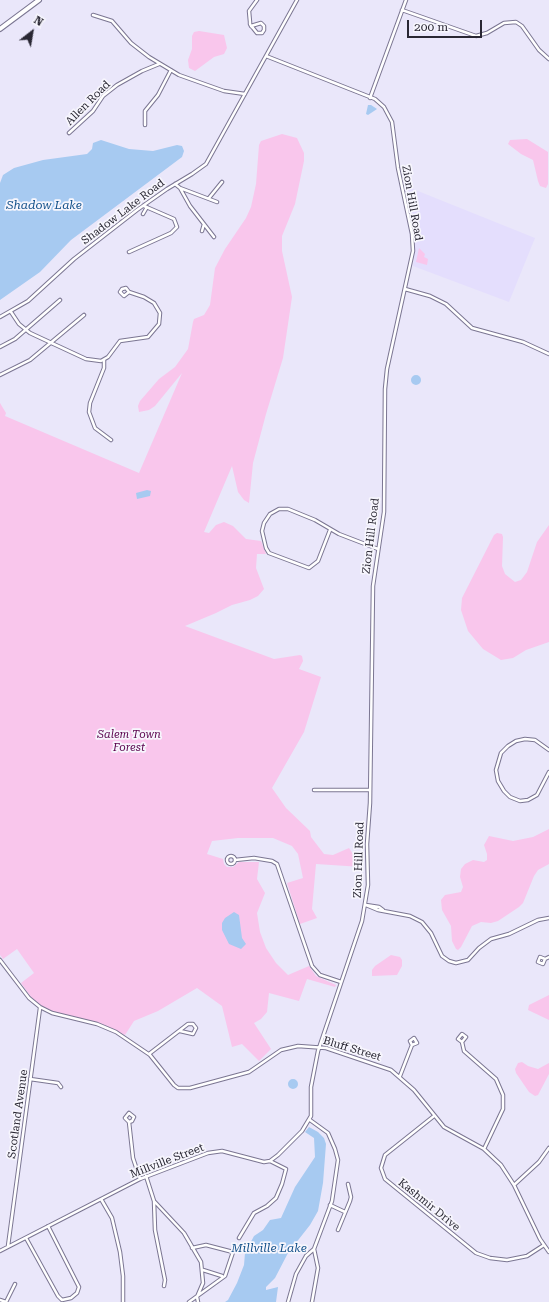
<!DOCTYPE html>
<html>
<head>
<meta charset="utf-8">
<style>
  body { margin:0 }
  #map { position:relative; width:549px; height:1302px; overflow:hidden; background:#eae7fa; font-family:"Roboto Serif",serif }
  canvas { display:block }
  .north { position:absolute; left:12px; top:12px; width:40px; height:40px; -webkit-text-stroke:3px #f7f6fd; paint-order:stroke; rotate:31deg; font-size:11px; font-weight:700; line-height:16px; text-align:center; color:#292733 }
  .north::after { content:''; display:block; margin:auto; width:14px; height:18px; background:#292733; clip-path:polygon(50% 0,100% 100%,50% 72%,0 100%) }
  .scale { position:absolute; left:407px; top:20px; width:75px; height:18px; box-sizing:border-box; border:2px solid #292733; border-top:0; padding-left:5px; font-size:12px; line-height:14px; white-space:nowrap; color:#292733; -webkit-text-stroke:3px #f7f6fd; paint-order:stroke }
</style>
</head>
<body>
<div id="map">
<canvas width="549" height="1302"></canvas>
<div class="north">N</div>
<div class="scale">200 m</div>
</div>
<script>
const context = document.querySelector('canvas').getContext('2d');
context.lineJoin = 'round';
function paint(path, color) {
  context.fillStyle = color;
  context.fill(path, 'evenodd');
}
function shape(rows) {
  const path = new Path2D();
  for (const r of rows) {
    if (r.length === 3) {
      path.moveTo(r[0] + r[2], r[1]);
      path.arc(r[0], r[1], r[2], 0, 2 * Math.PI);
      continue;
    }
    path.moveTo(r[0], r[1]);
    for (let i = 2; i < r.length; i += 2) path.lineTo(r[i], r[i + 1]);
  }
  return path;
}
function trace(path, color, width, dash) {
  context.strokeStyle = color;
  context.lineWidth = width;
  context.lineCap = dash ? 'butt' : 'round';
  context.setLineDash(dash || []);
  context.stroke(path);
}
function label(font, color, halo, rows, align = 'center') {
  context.font = font + ' "Roboto Serif",serif';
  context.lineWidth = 3.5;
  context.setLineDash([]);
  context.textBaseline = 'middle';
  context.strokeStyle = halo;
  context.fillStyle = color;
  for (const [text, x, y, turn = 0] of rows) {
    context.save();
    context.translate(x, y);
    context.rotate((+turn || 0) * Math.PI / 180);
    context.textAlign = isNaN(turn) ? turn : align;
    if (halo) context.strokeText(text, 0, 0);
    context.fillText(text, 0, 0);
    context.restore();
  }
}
paint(shape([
  [403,185,535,238,509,302,413,266,415,251,415,233]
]), '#e4defd');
paint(shape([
  [199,31,224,35,227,48,224,54,214,57,195,71,189,68,188,60,192,49,192,36,194,32],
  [282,134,297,138,304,153,304,161,295,204,282,236,282,251,292,297,283,358,266,414,253,463,249,503,244,500,238,492,232,466,204,532,209,533,216,525,224,522,233,526,246,539,261,541,266,554,257,554,256,568,264,589,258,596,250,600,232,605,216,613,185,626,274,659,300,655,302,656,303,661,299,669,321,677,304,732,272,788,286,808,310,831,311,837,324,854,333,855,349,848,353,854,362,853,362,867,316,864,312,909,317,918,300,924,287,883,303,878,298,854,292,846,273,838,238,838,212,841,207,854,223,859,224,864,227,867,233,867,239,862,259,862,257,879,265,893,257,913,260,932,266,948,276,963,288,975,309,966,316,976,336,985,335,987,307,979,299,1001,269,993,267,1012,261,1019,254,1023,271,1049,259,1061,242,1044,232,1047,222,1006,197,988,158,1011,134,1021,125,1035,102,1024,50,1011,43,1007,31,997,21,983,34,973,17,949,3,959,0,955,0,403,6,413,5,416,139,473,182,373,155,406,149,410,139,412,138,406,140,401,159,379,175,367,188,349,193,322,194,319,204,315,210,305,215,268,225,249,246,218,251,207,256,184,259,145,261,141],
  [527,139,548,152,548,184,546,188,540,186,538,181,533,160,521,154,508,144,510,140],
  [419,248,425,254,424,257,428,259,427,265,416,262],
  [549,525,549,642,526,650,513,658,501,660,483,649,468,631,461,610,462,598,494,535,497,533,502,534,503,537,502,566,505,574,515,582,521,580,527,572,537,542],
  [549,829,549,864,538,870,534,876,523,903,519,907,498,921,491,923,481,922,472,926,461,947,458,950,456,949,452,941,451,926,442,910,441,900,445,895,461,892,463,887,460,877,461,869,465,864,473,860,484,862,487,860,487,854,484,845,489,836,513,841,533,837],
  [391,955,400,957,402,960,402,966,397,975,372,976,372,970,375,966],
  [549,995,549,1020,528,1010,529,1005],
  [522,1062,528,1066,538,1069,549,1063,549,1074,538,1095,535,1096,529,1092,516,1073,515,1069,518,1063]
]), '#f9c6ec');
paint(shape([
  [368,105,371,105,377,109,368,115,366,114],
  [101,140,129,149,153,151,177,145,182,146,184,151,182,157,71,240,40,272,0,300,0,183,3,175,14,168,43,160,87,154,92,149,93,143],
  [416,380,5],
  [147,490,151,491,150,496,137,499,136,493],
  [234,912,239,915,242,938,246,944,241,949,229,944,222,930,222,923,225,918],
  [293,1084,5],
  [309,1127,318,1132,324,1138,326,1144,323,1183,318,1211,310,1225,288,1253,275,1278,266,1287,266,1290,278,1287,276,1302,225,1302,228,1300,237,1283,244,1265,245,1253,254,1236,263,1230,270,1220,281,1218,295,1187,315,1157,314,1138,305,1132]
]), '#a7caf1');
const street = shape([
  [402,10,476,36,487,33,504,23,516,22,522,26,539,50,549,59],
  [93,15,112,21,131,43,149,57,179,75,224,91,245,94],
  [251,26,261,23,264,26,264,30,262,33,257,33,253,28,251,26,250,24,250,22,249,11,257,0],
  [370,98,406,0],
  [145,125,145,111,158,95,171,70],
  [69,133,93,111,103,96,117,85,142,71,159,64],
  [175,184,180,188,190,206,214,237],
  [180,188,217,202],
  [209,198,222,182],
  [143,214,147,207],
  [202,231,204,224],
  [129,252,171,233,177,227,174,219,144,206],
  [405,289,430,296,446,304,472,328,523,342,549,354],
  [11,312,19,324,30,333,86,359,101,361,108,357,120,341,148,337,159,324,160,313,154,303,144,297,129,292,126,288,122,289,120,292,124,296,129,292],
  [0,317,28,301,74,259,137,210,167,189,192,174,206,164,297,0],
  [0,347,15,339,60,300],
  [104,360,104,368,90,403,89,412,95,428,111,440],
  [0,375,30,360,84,315],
  [330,530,318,561,309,568,269,553,266,548,262,531,264,523,270,514,279,509,288,509,315,520,339,534,378,549],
  [549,750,535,740,525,739,516,741,508,746,501,753,496,770,498,781,504,791,510,797,520,801,528,800,537,795,549,772],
  [314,790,370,790],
  [231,860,4],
  [235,860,254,858,272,861,277,864,312,966,320,975,341,982],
  [366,905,378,910,410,916,422,922,431,933,442,956,449,961,456,963,468,960,479,948,491,939,509,934,538,920,549,918],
  [366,905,379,907,383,910],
  [545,959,543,964,538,962,540,957,545,959,549,957],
  [0,960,29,998,40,1007,52,1013,97,1024,116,1032,150,1055,174,1085,178,1088,190,1088,249,1072,281,1050,298,1046,326,1048,391,1070,414,1090,444,1127,484,1149,501,1165,514,1185,540,1239,549,1252],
  [462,1042,458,1039,462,1034,466,1037,462,1042,464,1051,496,1079,503,1095,503,1109,484,1149],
  [149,1054,188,1024,193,1024,196,1028,193,1034,180,1031],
  [400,1076,412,1045,417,1043,414,1038,410,1041,412,1045],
  [30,1079,58,1083,61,1087],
  [434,1116,385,1155,381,1168,385,1179,476,1253,490,1258,507,1260,527,1256,544,1245],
  [310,1120,328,1133,335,1149,338,1160,332,1201,314,1249,318,1268,312,1302],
  [129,1122,125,1118,129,1113,134,1117,132,1121,129,1122,133,1158,140,1179],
  [146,1176,154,1201,184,1233,201,1262,203,1283,197,1297,198,1302],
  [514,1185,539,1162,549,1148],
  [101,1199,112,1218,120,1252,123,1276,123,1302],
  [154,1201,155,1230,165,1280,164,1286],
  [330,1205,345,1212],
  [338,1230,350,1201,351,1197,348,1184],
  [26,1238,58,1296,62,1300,71,1298,77,1293,79,1287,48,1226],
  [239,1238,254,1213,267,1206,276,1198,282,1184,286,1169,270,1161],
  [8,1246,40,1008],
  [0,1251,140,1179,208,1153,222,1151,264,1162,270,1161,278,1155,302,1131,311,1116,311,1087,318,1051,362,921,368,885,367,844,370,803,373,586,384,512,385,389,387,369,413,251,412,234,398,168,392,122,384,107,375,99,266,56],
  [203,1270,222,1276],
  [0,1300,6,1302],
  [6,1302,15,1284],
  [189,1302,225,1276,233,1252,206,1245,192,1248],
  [288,1302,296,1274,306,1256,314,1249]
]);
const primary = shape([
  [0,29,39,0]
]);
trace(street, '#7b7692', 4.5);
trace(primary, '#7b7692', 6);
trace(street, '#fff', 2.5);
trace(primary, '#fff', 4);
label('11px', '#292733', '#f7f6fd', [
  ["Allen Road",88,103,-45],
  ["Zion Hill Road",412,203,80],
  ["Shadow Lake Road",123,212,-37],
  ["Zion Hill Road",371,536,-83],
  ["Zion Hill Road",359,860,-88],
  ["Bluff Street",352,1049,17],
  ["Scotland Avenue",18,1114,-82],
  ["Millville Street",167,1161,-21],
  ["Kashmir Drive",429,1205,39]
]);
label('italic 11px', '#59004c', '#f7f6fd', [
  ["Salem Town",129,735],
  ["Forest",129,748]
]);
label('italic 12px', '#12508a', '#f7f6fd', [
  ["Shadow Lake",44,205],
  ["Millville Lake",269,1248]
]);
</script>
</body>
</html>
